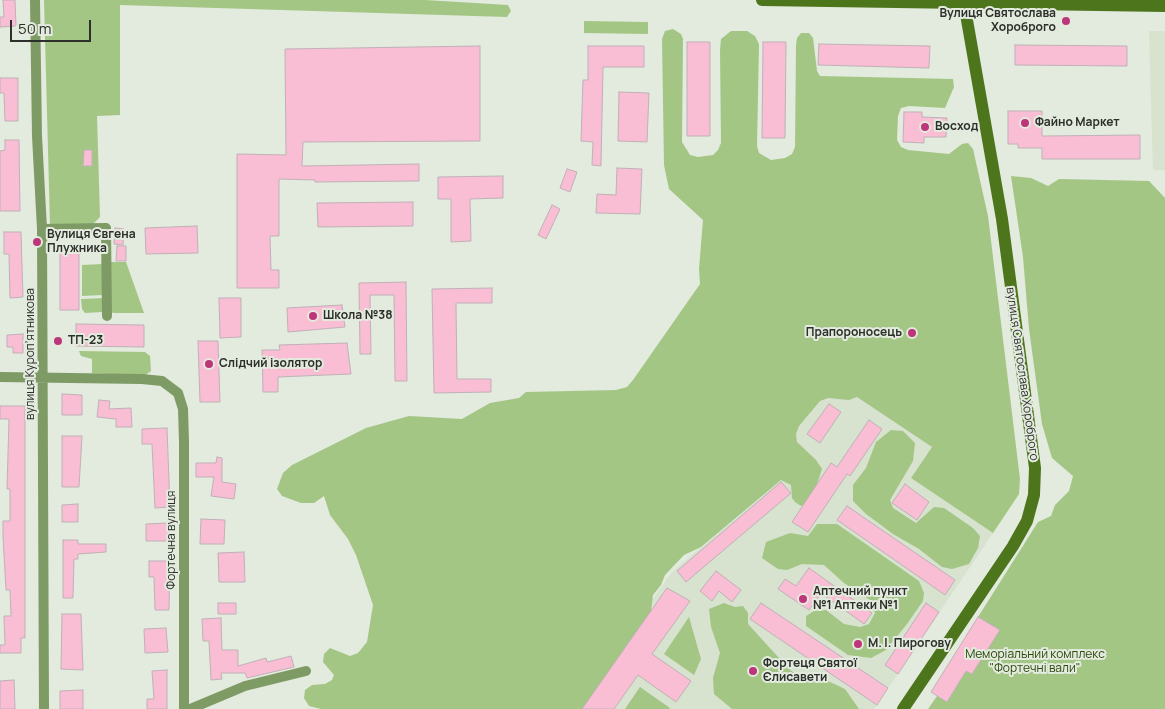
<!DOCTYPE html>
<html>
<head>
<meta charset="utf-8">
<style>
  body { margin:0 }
  #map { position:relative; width:1165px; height:709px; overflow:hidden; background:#e3eade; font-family:Manrope,sans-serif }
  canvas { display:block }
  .scale { position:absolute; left:10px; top:20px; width:81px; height:22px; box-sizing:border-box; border:2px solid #2c2f2a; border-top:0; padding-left:6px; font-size:15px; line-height:18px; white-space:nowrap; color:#2c2f2a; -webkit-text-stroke:4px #e3eade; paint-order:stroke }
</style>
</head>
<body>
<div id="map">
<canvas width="1165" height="709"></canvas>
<div class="scale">50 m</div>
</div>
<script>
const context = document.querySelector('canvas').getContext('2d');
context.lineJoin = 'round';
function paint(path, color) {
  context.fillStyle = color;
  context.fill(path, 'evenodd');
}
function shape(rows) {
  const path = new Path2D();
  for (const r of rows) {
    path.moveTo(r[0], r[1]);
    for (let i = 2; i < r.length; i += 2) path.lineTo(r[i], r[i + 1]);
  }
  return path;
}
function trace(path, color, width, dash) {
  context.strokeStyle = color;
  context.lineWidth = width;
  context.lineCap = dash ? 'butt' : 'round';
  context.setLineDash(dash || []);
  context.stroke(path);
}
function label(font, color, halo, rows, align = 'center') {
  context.font = font + ' Manrope,sans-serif';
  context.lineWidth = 4;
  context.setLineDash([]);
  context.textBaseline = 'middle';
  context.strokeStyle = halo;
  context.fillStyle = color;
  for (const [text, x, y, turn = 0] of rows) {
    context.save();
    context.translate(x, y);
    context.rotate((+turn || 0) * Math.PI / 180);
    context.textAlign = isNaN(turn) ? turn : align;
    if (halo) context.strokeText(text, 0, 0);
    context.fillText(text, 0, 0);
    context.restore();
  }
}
paint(shape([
  [1149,31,1165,31,1165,170,1153,170],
  [822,373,932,447,911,478,993,533,874,709,575,709,672,572,781,480,788,424]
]), '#d7e2cf');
paint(shape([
  [44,0,425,0,508,5,511,11,507,17,120,5,120,115,97,116,100,217,93,224,50,225],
  [584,21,648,22,648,34,584,33],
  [673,29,681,34,683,39,682,142,690,155,698,157,713,155,718,150,721,143,720,50,721,39,731,31,747,31,755,36,759,44,757,146,759,153,771,160,785,158,792,154,795,147,796,45,797,38,801,33,809,33,813,38,817,71,820,76,953,79,954,87,945,108,909,106,901,108,898,116,897,140,901,147,908,150,949,154,962,144,968,143,973,149,988,216,1020,479,1019,494,993,533,911,478,932,447,857,397,849,400,828,398,820,401,799,426,796,434,797,442,816,460,822,469,815,490,808,502,801,506,795,502,792,498,791,485,781,480,701,547,684,555,665,575,661,585,653,595,651,611,582,709,321,709,309,706,304,698,305,690,312,685,325,684,332,680,334,675,323,662,324,654,330,648,350,656,358,653,367,642,373,605,356,555,348,539,330,515,324,496,314,503,301,503,282,496,277,489,283,473,292,465,366,428,409,416,462,419,490,403,519,398,526,392,616,390,627,387,633,380,700,284,699,269,703,220,669,189,664,165,662,39,665,31],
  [1011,176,1031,178,1048,186,1059,179,1149,181,1165,198,1165,709,928,709,937,696,947,702,966,671,972,674,999,630,978,617,1038,522,1051,516,1055,505,1069,491,1073,476,1052,458,1042,424,1029,329,1023,257],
  [109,262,126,262,144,313,113,313,109,310],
  [103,264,103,295,82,296,82,265],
  [104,298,104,310,102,312,85,313,82,309,81,299],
  [79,351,145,352,150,356,151,371,144,376,92,373,92,359,81,356],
  [891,430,903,431,915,443,913,461,890,500,893,508,916,523,934,507,944,508,973,528,980,536,978,548,969,564,952,569,942,567,919,549,893,534,866,514,853,501,853,485,866,468,876,442],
  [817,524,837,524,919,581,924,593,923,601,907,624,886,650,871,658,848,655,806,626,806,616,814,611,826,610,844,624,860,627,869,624,875,613,870,600,844,583,824,565,802,564,787,570,778,569,762,558,766,542,790,533,808,536],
  [724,603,735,607,743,606,748,613,748,624,789,669,802,679,817,676,845,689,859,709,732,709,714,694,713,678,720,653,711,627,709,609],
  [689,617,701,659,694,675,664,654],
  [640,687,670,708,669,709,625,709]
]), '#a3c685');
const building = shape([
  [3,0,15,0,16,26,0,27,0,17,4,17,3,0],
  [687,42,710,42,710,136,687,136,687,42],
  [763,42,786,42,785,138,762,138,763,42],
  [819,44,930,46,929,68,818,65,819,44],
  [1015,45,1127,46,1127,66,1015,65,1015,45],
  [480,46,480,141,303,142,302,166,419,164,419,181,315,182,315,180,279,179,279,236,270,236,271,270,279,270,279,288,237,288,237,154,286,155,285,49,480,46],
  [588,46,644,46,644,67,603,67,601,166,592,165,593,142,581,141,583,80,588,80,588,46],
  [0,78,18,78,18,121,5,121,4,93,0,93,0,78],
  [619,92,649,93,647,142,618,141,619,92],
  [1008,111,1042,111,1042,136,1140,135,1140,159,1042,159,1042,148,1018,148,1018,144,1008,144,1008,111],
  [904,112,922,112,922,117,947,118,946,137,924,137,924,143,903,142,904,112],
  [5,140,19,140,20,211,0,211,0,151,5,150,5,140],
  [84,150,92,150,92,166,83,166,84,150],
  [617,168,642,169,640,214,596,213,597,194,616,195,617,168],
  [567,169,577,172,570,192,560,188,567,169],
  [503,176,503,198,470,199,471,241,451,242,451,199,438,199,438,177,503,176],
  [413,202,413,226,318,227,317,203,413,202],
  [552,205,560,209,546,239,538,235,552,205],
  [197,226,198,253,146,254,145,228,197,226],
  [115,228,124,229,123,245,114,244,115,228],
  [4,232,21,232,23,297,10,298,9,254,4,254,4,232],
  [117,246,126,246,126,261,116,261,117,246],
  [79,249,79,310,60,310,60,250,79,249],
  [406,282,407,381,395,381,394,295,370,295,371,354,360,354,359,283,406,282],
  [492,288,492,303,456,303,457,379,491,379,491,392,434,393,432,289,492,288],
  [219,298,241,298,241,337,220,338,219,298],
  [342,305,345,327,288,332,287,308,342,305],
  [76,324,144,325,144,347,76,346,76,324],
  [23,334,23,353,13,353,13,347,7,347,7,335,23,334],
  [198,341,218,341,220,402,200,402,198,341],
  [347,343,351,374,278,377,278,392,263,392,262,350,280,350,279,345,347,343],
  [62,394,82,395,82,415,62,415,62,394],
  [99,400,110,401,109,409,131,408,132,427,116,427,116,419,97,417,99,400],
  [829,404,841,412,820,443,807,434,829,404],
  [0,406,25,406,25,638,21,638,21,653,0,653,0,645,5,645,4,616,11,616,10,590,6,590,3,537,3,521,10,521,10,489,7,489,9,419,0,419,0,406],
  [869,420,882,429,850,476,847,474,808,532,792,522,831,463,837,467,869,420],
  [167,428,170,507,155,508,152,444,142,444,142,429,167,428],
  [62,436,82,436,79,487,62,487,62,436],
  [217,457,222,458,222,482,236,484,234,499,211,496,214,477,196,477,196,463,216,463,217,457],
  [781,482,791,493,686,582,677,571,781,482],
  [905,484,929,502,917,520,892,503,905,484],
  [78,504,78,522,62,522,62,505,78,504],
  [847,506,955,580,945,595,837,520,847,506],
  [201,519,225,520,224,544,200,544,201,519],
  [169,523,170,541,146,541,146,524,169,523],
  [63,540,78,540,78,544,106,544,106,552,78,554,78,559,74,559,73,598,63,598,63,540],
  [244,552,245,582,219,582,218,553,244,552],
  [149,561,170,561,169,610,155,610,154,577,149,577,149,561],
  [809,568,872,613,864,624,821,593,809,610,778,589,785,579,796,586,809,568],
  [716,571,741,590,732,602,719,591,712,601,700,591,716,571],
  [667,588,690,601,652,654,691,681,676,702,638,675,614,709,582,709,667,588],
  [218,603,236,603,236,614,218,614,218,603],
  [761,603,888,688,877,705,750,619,761,603],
  [926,603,939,612,898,674,885,665,926,603],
  [62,614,81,614,83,670,61,669,62,614],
  [978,617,1000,630,972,674,966,671,947,702,931,692,978,617],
  [221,618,222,650,238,650,238,666,266,658,267,662,291,656,294,667,247,678,245,673,221,673,222,679,211,680,209,641,203,641,202,619,221,618],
  [166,628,168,652,145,653,144,629,166,628],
  [167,670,167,709,147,709,147,699,154,699,152,671,167,670],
  [14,680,15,709,0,709,0,681,14,680],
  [83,690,83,709,60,709,60,691,83,690]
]);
paint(building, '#f9bdd4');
trace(building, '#bfb1b6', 1);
trace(shape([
  [35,0,37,136,42,229,44,709],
  [42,229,106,228,107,316],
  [0,377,142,379,162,381,178,393,183,409,184,441,184,709],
  [190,709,245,686,306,671]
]), '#7e9b65', 10);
trace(shape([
  [762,0,1165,6],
  [903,709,1013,546,1027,521,1034,495,1035,468,1002,219,964,3]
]), '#4c751c', 12);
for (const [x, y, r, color] of [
  [1066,21,5,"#bc3679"],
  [1025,123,5,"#bc3679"],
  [925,127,5,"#bc3679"],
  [37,242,5,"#bc3679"],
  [313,316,5,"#bc3679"],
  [912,333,5,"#bc3679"],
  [58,341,5,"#bc3679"],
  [209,364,5,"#bc3679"],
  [803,599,5,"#bc3679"],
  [858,644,5,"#bc3679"],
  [753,671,5,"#bc3679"]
]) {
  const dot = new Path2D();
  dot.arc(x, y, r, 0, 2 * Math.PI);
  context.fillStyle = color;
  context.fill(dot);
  trace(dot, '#e3eade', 2);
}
label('bold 12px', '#2c2f2a', '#e3eade', [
  ["Вулиця Святослава",1056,14,"right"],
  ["Хороброго",1056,28,"right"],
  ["Файно Маркет",1035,123],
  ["Восход",935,127],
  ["Вулиця Євгена",47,235],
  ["Плужника",47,249],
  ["Школа №38",323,316],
  ["Прапороносець",902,333,"right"],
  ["ТП-23",68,341],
  ["Слідчий ізолятор",219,364],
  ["Аптечний пункт",813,592],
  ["№1 Аптеки №1",813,606],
  ["М. І. Пирогову",868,644],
  ["Фортеця Святої",763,664],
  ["Єлисавети",763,678]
], 'left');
label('12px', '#2c2f2a', '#e3eade', [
  ["вулиця Куропʼятникова",31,354,-90],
  ["вулиця Святослава Хороброго",1022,374,82],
  ["Фортечна вулиця",172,540,-90]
]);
label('12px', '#2d490b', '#e3eade', [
  ["Меморіальний комплекс",1035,655],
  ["\"Фортечні вали\"",1035,669]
]);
</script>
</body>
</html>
